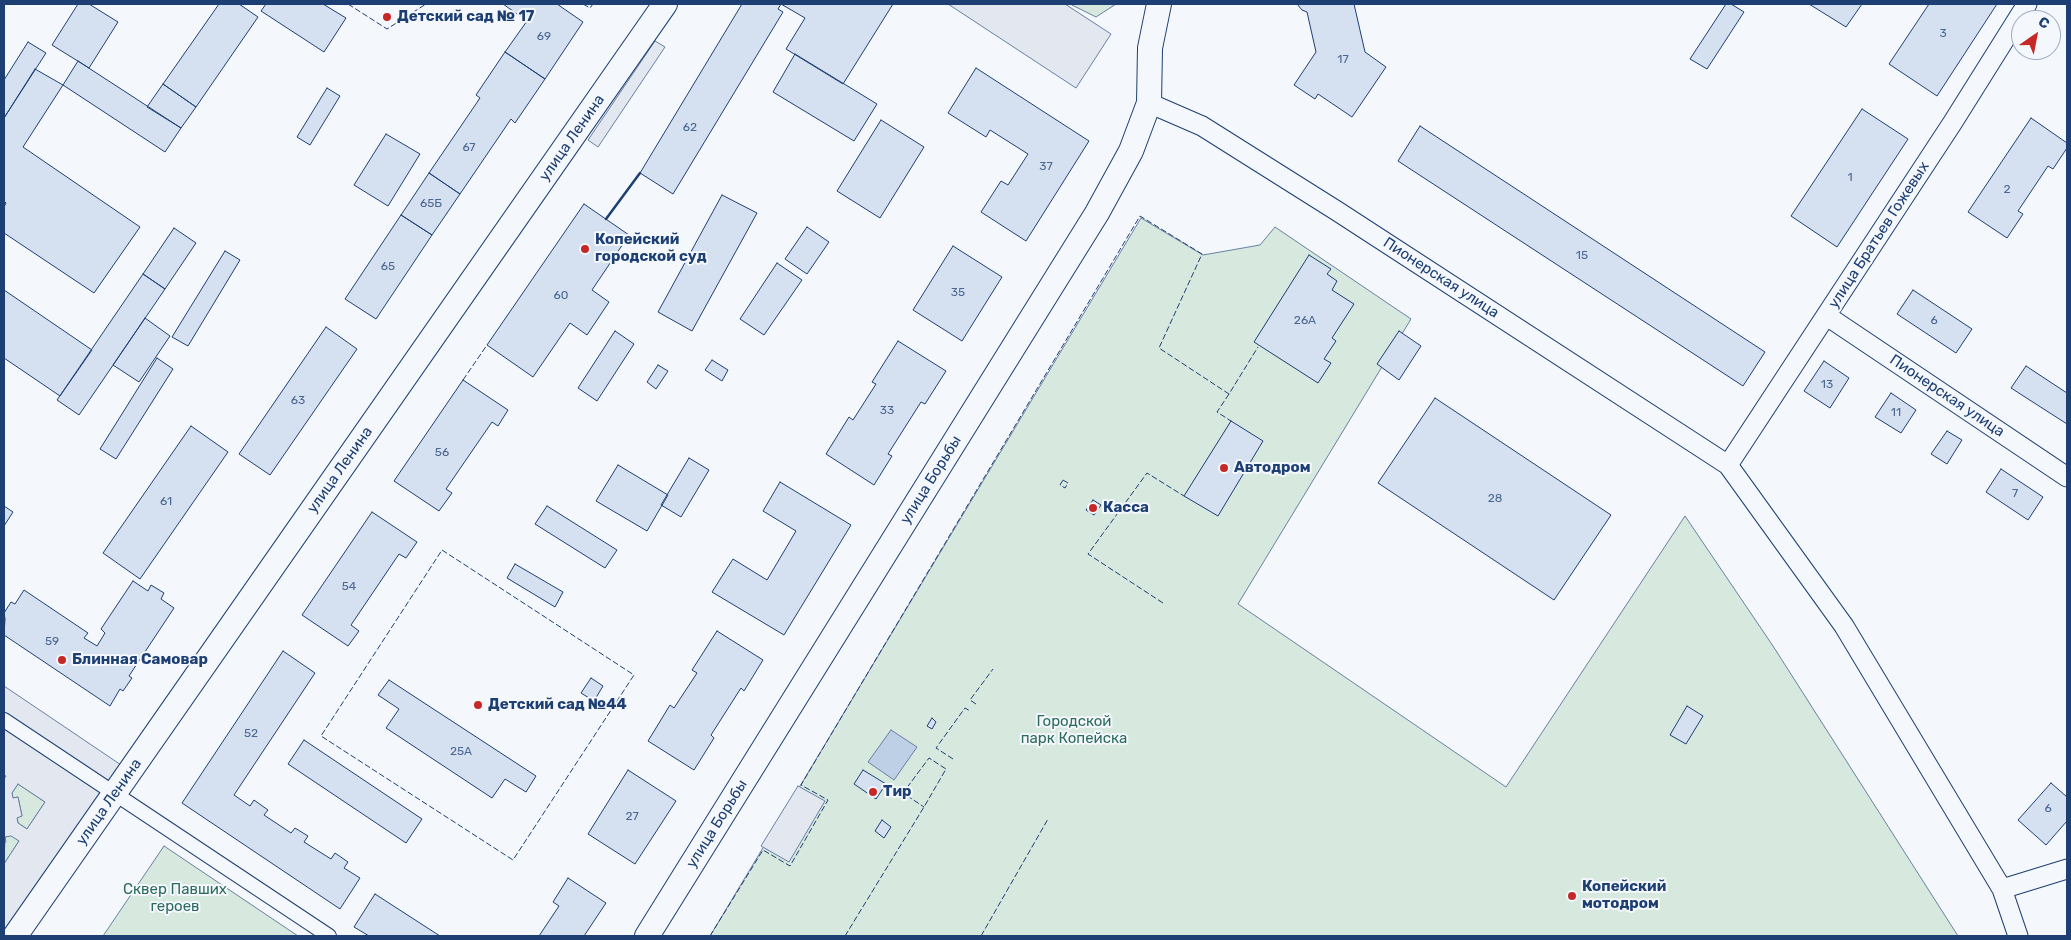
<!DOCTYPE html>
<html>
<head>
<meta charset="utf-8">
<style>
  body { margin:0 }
  #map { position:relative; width:2071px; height:940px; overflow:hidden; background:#f4f7fb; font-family:Rubik,sans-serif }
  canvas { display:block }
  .frame { position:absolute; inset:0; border:5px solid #1d3f73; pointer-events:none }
  .north { position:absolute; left:2011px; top:10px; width:50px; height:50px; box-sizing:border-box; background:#f4f7fb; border:1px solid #9eadc5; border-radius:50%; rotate:33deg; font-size:14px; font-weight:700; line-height:20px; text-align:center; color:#1d3f73 }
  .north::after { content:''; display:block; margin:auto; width:18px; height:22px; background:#c62828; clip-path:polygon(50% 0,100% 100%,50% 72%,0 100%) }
</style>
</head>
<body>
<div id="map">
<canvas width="2071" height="940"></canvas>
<div class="frame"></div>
<div class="north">С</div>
</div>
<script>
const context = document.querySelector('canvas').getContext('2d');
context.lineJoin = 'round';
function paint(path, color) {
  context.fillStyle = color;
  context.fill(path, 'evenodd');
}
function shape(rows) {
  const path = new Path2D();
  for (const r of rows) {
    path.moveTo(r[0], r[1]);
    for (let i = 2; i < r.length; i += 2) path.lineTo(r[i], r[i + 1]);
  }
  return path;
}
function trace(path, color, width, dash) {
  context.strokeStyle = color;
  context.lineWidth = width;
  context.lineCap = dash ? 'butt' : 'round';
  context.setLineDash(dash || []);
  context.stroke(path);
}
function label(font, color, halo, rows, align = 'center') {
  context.font = font + ' Rubik,sans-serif';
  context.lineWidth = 4;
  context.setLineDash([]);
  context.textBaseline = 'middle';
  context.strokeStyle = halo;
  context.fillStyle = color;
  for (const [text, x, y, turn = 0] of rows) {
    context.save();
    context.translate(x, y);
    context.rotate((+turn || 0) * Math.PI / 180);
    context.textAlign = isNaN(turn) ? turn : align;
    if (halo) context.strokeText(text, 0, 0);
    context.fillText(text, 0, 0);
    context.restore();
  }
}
const green = shape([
  [1070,4,1116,4,1096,17,1070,4],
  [1141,218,1203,255,1260,245,1275,227,1411,319,1238,604,1506,787,1685,516,1773,646,1958,936,710,936,1141,218],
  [18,784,45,802,27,829,18,823,17,817,22,816,18,797,13,798,12,793,18,784],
  [11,835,19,841,4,864,5,837,11,835],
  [164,846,298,936,103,936,164,846]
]);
paint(green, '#d7e8df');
trace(green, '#687fa3', 1);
const parking = shape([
  [948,4,1065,4,1111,34,1076,88,948,4],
  [655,41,665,47,598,147,588,140,655,41],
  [4,686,130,771,4,936,4,864,19,841,11,836,5,837,6,842,4,843,4,779,6,776,4,775,4,686],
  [18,784,45,802,27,829,18,823,17,818,22,816,18,797,13,798,12,793,18,784],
  [798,786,825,801,789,862,761,846,798,786]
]);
paint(parking, '#e3e8f0');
trace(parking, '#687fa3', 1);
const water = shape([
  [891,730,917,747,894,780,868,762,891,730]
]);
paint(water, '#bed0e5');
trace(water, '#687fa3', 1);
const building = shape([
  [78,4,89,4,118,22,89,68,52,45,78,4],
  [219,4,239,4,258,17,196,107,163,84,219,4],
  [266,4,323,4,346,18,324,52,261,11,266,4],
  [503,4,557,4,583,22,545,79,505,52,527,21,503,4],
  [742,4,893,4,843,84,786,49,805,18,781,4,778,9,783,12,673,194,640,173,742,4],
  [1297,4,1354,4,1365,52,1386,67,1352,117,1318,94,1315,99,1294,85,1316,52,1307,12,1302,10,1297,4],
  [1726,4,1731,4,1744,12,1707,69,1690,59,1726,4],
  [1809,4,1862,4,1846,27,1809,4],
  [1929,4,1997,4,1937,96,1889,64,1929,4],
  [28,42,46,53,4,118,4,80,28,42],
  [505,52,545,79,515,123,511,119,460,194,429,173,480,98,476,95,505,52],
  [795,54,877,104,854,141,773,92,795,54],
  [78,61,181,128,165,152,63,85,78,61],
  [976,68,1089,141,1026,241,981,212,1001,181,1008,185,1028,154,990,130,986,137,948,113,976,68],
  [35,69,63,85,23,147,140,227,94,293,4,233,4,207,6,203,4,201,4,118,35,69],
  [163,84,196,107,181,128,147,107,163,84],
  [327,88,340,96,310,145,297,137,327,88],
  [1862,109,1908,139,1837,247,1791,216,1862,109],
  [2031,118,2067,143,2067,148,2053,169,2048,166,2018,211,2023,214,2007,238,1968,212,2031,118],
  [881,120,924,147,880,218,837,191,881,120],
  [1420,126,1765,352,1743,386,1398,161,1420,126],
  [386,134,420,154,388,206,354,185,386,134],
  [429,173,460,194,432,235,401,215,429,173],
  [722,195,757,213,692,331,658,312,722,195],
  [584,204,629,235,592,290,609,302,587,335,570,323,533,377,487,345,584,204],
  [401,215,432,235,376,319,345,299,401,215],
  [807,227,829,242,807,274,785,259,807,227],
  [174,228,196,243,165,289,143,274,174,228],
  [953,246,1002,277,962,341,913,310,953,246],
  [225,251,240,260,188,346,172,337,225,251],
  [1309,255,1331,269,1327,274,1337,281,1332,290,1354,304,1332,338,1336,341,1324,359,1331,363,1318,383,1254,342,1309,255],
  [777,263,802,280,764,335,740,319,777,263],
  [143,274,165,289,79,415,57,400,143,274],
  [4,290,92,350,60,396,4,358,4,290],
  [1913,290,1972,329,1956,353,1897,314,1913,290],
  [145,318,170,336,139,382,113,365,145,318],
  [326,327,357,349,270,475,239,454,326,327],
  [615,331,634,344,597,401,578,388,615,331],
  [1399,331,1421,346,1399,380,1377,364,1399,331],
  [898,341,946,371,925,404,921,402,888,454,892,456,874,485,826,454,849,417,853,420,876,384,872,382,898,341],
  [157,358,173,369,116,459,100,449,157,358],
  [712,360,728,370,722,381,705,370,712,360],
  [1824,361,1849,378,1830,408,1804,391,1824,361],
  [658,365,668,371,656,389,647,382,658,365],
  [2026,366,2067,393,2067,424,2011,388,2026,366],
  [463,380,508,410,498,426,492,422,446,489,452,493,439,511,394,481,463,380],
  [1891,393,1916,410,1901,433,1875,417,1891,393],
  [1435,398,1611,515,1554,600,1378,483,1435,398],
  [1231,421,1263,441,1218,516,1184,496,1231,421],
  [191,426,228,452,140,579,103,553,191,426],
  [1947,431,1962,440,1947,464,1931,454,1947,431],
  [689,458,709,470,681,517,661,505,689,458],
  [618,465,668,495,647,531,596,501,618,465],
  [2001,469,2043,497,2028,520,1986,492,2001,469],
  [780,482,851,525,784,635,712,592,733,559,767,580,796,531,763,511,780,482],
  [1093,500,1101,505,1094,515,1086,510,1093,500],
  [4,506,13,512,4,526,4,506],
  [547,506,617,550,605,568,535,524,547,506],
  [372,512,417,542,406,558,399,554,351,625,359,631,348,646,302,615,372,512],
  [515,564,563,592,555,607,507,578,515,564],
  [133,581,148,591,151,585,164,593,161,599,174,608,129,676,132,678,123,691,120,689,110,706,4,635,5,619,4,613,11,602,15,604,24,590,88,633,84,638,97,646,105,633,101,629,133,581],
  [717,631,763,660,744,691,741,688,711,735,714,738,694,770,648,741,670,705,674,708,697,673,692,670,717,631],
  [283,651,315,673,234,795,250,806,254,800,268,810,264,815,291,833,295,828,308,836,304,842,331,859,335,853,348,862,344,868,360,878,340,909,182,803,283,651],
  [591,678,603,686,594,701,581,693,591,678],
  [389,680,536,776,526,792,505,779,492,798,386,728,399,709,378,695,389,680],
  [1687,706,1703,716,1686,744,1670,735,1687,706],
  [932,718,936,722,932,729,927,726,932,718],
  [304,740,422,819,406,843,288,764,304,740],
  [628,770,676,801,635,864,588,834,628,770],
  [863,770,886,784,876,799,854,784,863,770],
  [2051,783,2067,797,2067,821,2046,845,2018,820,2051,783],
  [882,820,891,827,884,838,875,831,882,820],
  [568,878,606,903,584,936,539,936,559,906,553,902,568,878],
  [375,894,440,936,369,936,354,927,375,894]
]);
paint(building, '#d5e0f0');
trace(building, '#1d3f73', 1);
const pedestrian = shape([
  [4,720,329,936]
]);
const minor = shape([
  [1149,103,1202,126,1337,211,1728,465,1844,626,2002,889,2018,936],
  [1827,316,2067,477],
  [1728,465,1953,122,2027,4],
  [2002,889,2067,869]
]);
const tertiary = shape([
  [15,936,665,4],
  [647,936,1097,213,1131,151,1149,103,1150,48,1159,4]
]);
trace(pedestrian, '#1d3f73', 16);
trace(minor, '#1d3f73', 21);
trace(tertiary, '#1d3f73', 26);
trace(pedestrian, '#f4f7fb', 14);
trace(minor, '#f4f7fb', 19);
trace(tertiary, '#f4f7fb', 24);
trace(shape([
  [348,4,387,29,426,4],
  [583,4,590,8,593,4],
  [463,380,487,345],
  [1229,394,1217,412,1231,421],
  [1063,480,1068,483,1065,488,1060,485,1063,480],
  [442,550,634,675,513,860,321,736,442,550],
  [1163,603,1088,554,1147,473,1184,496],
  [976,704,970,700,993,669],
  [953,759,936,748,965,708,970,711],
  [710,936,763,850,790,866,828,800,801,785,1140,216,1202,254,1159,348,1229,394,1258,347],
  [845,936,924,807,946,769,929,758,903,793,924,807],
  [981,936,1048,819]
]), '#1d3f73', 1, [6, 2.5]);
trace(shape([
  [606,219,640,173]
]), '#1d3f73', 2.5);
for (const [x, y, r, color] of [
  [387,17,5,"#c62828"],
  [585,249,5,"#c62828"],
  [1224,468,5,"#c62828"],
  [1093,508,5,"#c62828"],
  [62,660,5,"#c62828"],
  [478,705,5,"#c62828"],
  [873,792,5,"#c62828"],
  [1572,896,5,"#c62828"]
]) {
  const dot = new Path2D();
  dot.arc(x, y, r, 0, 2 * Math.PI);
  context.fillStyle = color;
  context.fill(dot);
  trace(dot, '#f4f7fb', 2);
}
label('12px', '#4b6792', null, [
  ["3",1943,34],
  ["69",544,37],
  ["17",1343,60],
  ["62",690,128],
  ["67",469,148],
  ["37",1046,167],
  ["1",1850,178],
  ["2",2007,190],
  ["65Б",431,204],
  ["15",1582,256],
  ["65",388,267],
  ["35",958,293],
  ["60",561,296],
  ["26А",1305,321],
  ["6",1934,321],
  ["13",1827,385],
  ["63",298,401],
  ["33",887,411],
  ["11",1896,413],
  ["56",442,453],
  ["7",2015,494],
  ["28",1495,499],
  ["61",166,502],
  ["54",349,587],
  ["59",52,642],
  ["52",251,734],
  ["25А",461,752],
  ["6",2048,809],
  ["27",632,817]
]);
label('bold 15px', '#1d3f73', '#f4f7fb', [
  ["Детский сад № 17",397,17],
  ["Копейский",595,240],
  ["городской суд",595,257],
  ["Автодром",1234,468],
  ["Касса",1103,508],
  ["Блинная Самовар",72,660],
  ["Детский сад №44",488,705],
  ["Тир",883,792],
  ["Копейский",1582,887],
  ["мотодром",1582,904]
], 'left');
label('15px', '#1d3f73', '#f4f7fb', [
  ["улица Ленина",572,138,-55],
  ["улица Братьев Гожевых",1879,235,-57],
  ["Пионерская улица",1441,278,33],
  ["Пионерская улица",1947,396,34],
  ["улица Ленина",340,470,-55],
  ["улица Борьбы",931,480,-58],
  ["улица Ленина",109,802,-55],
  ["улица Борьбы",717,824,-58]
]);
label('15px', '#2c6c60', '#f4f7fb', [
  ["Городской",1074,722],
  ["парк Копейска",1074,739],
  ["Сквер Павших",175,890],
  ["героев",175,907]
]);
</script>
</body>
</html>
